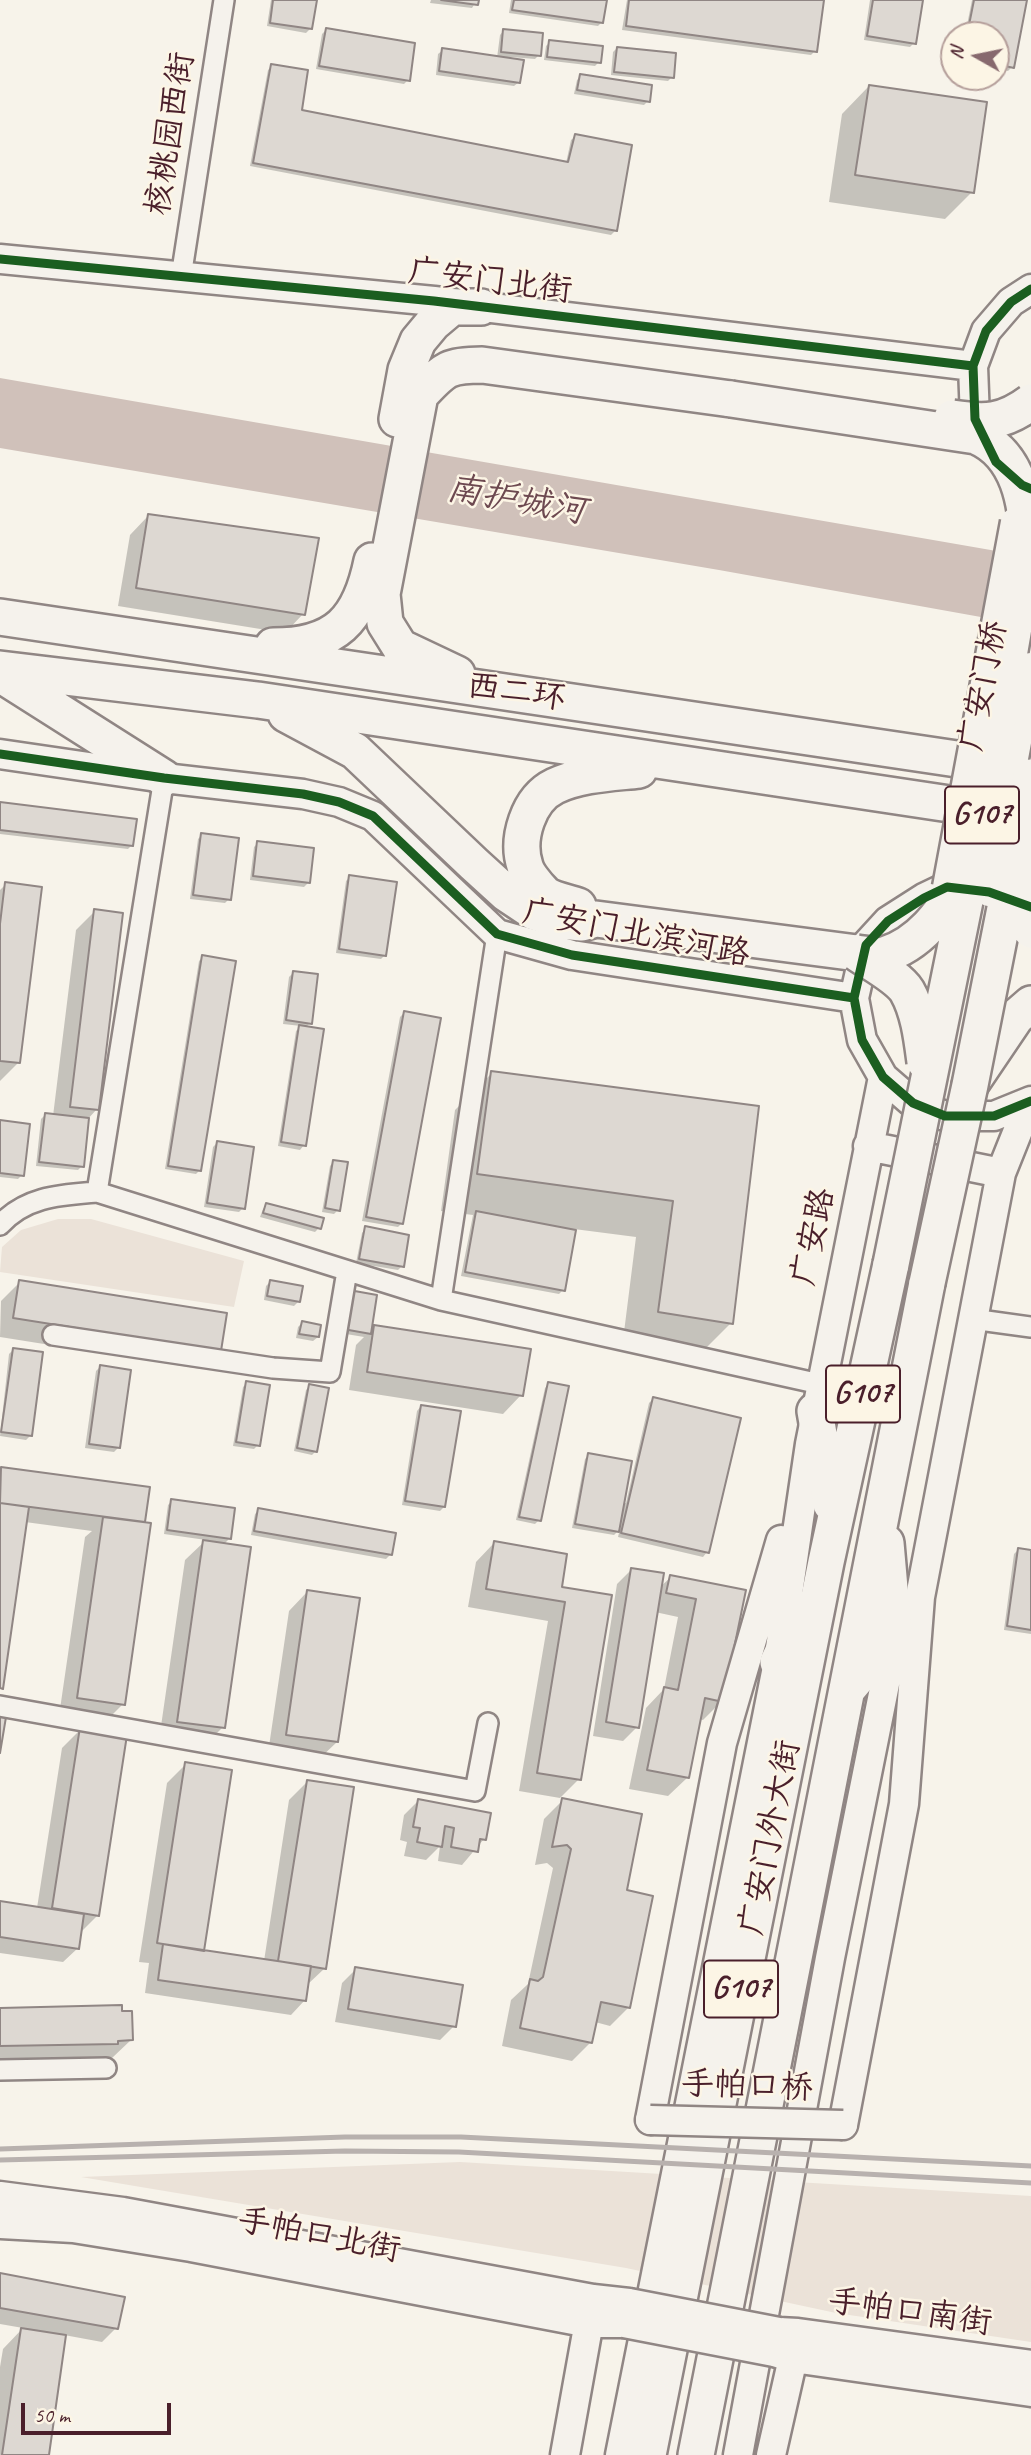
<!DOCTYPE html>
<html>
<head>
<meta charset="utf-8">
<style>
  body { margin:0 }
  #map { position:relative; width:1031px; height:2455px; overflow:hidden; background:#f7f3ea; font-family:Caveat,sans-serif }
  canvas { display:block }
  .north { position:absolute; left:940px; top:21px; width:70px; height:70px; box-sizing:border-box; background:#fcf5e5; border:2px solid #b59f9b; border-radius:50%; rotate:279deg; font-size:19px; font-weight:700; line-height:28px; text-align:center; color:#4a1f2b }
  .north::after { content:''; display:block; margin:auto; width:24px; height:32px; background:#87696e; clip-path:polygon(50% 0,100% 100%,50% 72%,0 100%) }
  .scale { position:absolute; left:21px; top:2403px; width:150px; height:32px; box-sizing:border-box; border:4px solid #4a1f2b; border-top:0; padding-left:9px; font-size:21px; line-height:24px; white-space:nowrap; color:#4a1f2b; -webkit-text-stroke:5px #fcf5e5; paint-order:stroke }
</style>
</head>
<body>
<div id="map">
<canvas width="1031" height="2455"></canvas>
<div class="north">N</div>
<div class="scale">50 m</div>
</div>
<script>
const context = document.querySelector('canvas').getContext('2d');
context.lineJoin = 'round';
function paint(path, color) { context.fillStyle = color; context.fill(path, 'evenodd'); }
function trace(path, color, width, dash) { context.strokeStyle = color; context.lineWidth = width; context.lineCap = dash ? 'butt' : 'round'; context.setLineDash(dash || []); context.stroke(path); }
function drawText(font, color, halo, rows, align = 'center') {
  context.font = font + ' Caveat,"LXGW WenKai TC",sans-serif'; context.lineWidth = 5; context.setLineDash([]); context.textBaseline = 'middle'; context.strokeStyle = halo; context.fillStyle = color; for (const [text, x, y, turn = 0] of rows) {
    context.save(); context.translate(x, y); context.rotate((+turn || 0) * Math.PI / 180); context.textAlign = isNaN(turn) ? turn : align; if (halo) context.strokeText(text, 0, 0); context.fillText(text, 0, 0); context.restore();
  }
}
const green = new Path2D(`
  M58 1219H91L244 1261 234 1307 0 1272 2 1247 21 1230Z
  M460 2162 1031 2196V2342L836 2313 626 2268 81 2177Z`);
const water = new Path2D(`
  M0 378 1031 557V626L719 570 0 448Z`);
const shadow = new Path2D(`
  M271 0H315L310 29 306 33 267 26Z
  M431 0H477L472 8 430 3Z
  M511 0H605L602 22 598 26 509 13Z
  M627 0H822L815 51 811 55 622 30Z
  M870 0H921L914 43 910 47 864 40Z
  M972 0H1025L1012 67 1008 71 996 68V35H965Z
  M326 30 408 80 404 84 316 69 322 34Z
  M504 30 539 55 535 59 511 57 519 82 514 86 436 75 438 54 443 50 497 58 500 35Z
  M550 42 599 62 595 66 544 60 546 46Z
  M617 48 672 77 668 81 611 75 613 52Z
  M272 66 300 111 566 163 571 140 576 136 615 231 611 235 250 166 268 70Z
  M581 76 648 101 644 105 574 94 577 80Z
  M869 86 972 192 945 219 829 202 842 114Z
  M148 516 303 614 285 633 118 606 130 535Z
  M0 804 132 845 128 849 0 834Z
  M202 835 229 899 225 903 190 899 198 839Z
  M258 843 308 883 304 887 250 880 254 847Z
  M350 877 385 955 381 959 336 953 346 881Z
  M6 884 19 1062 0 1081V890Z
  M95 911 97 1109 87 1120 82 1166 78 1170 36 1166 41 1119 45 1115 53 1116 76 930Z
  M203 957 200 1170 196 1174 165 1169 199 961Z
  M293 973 310 1023 305 1028 304 1145 300 1150 278 1146 296 1031 301 1026 283 1024 289 977Z
  M404 1013 402 1223 398 1227 362 1221 400 1017Z
  M492 1073 757 1108 731 1323 694 1360 622 1348 636 1237 574 1229 563 1290 559 1294 461 1276 473 1215 441 1211 455 1110Z
  M0 1122 22 1175 18 1179 0 1177Z
  M217 1143 243 1208 239 1212 204 1207 213 1147Z
  M334 1161 338 1210 334 1214 322 1212 330 1166Z
  M267 1205 319 1228 315 1232 260 1217 263 1209Z
  M366 1228 402 1266 398 1270 356 1263 362 1233Z
  M20 1282 219 1350 201 1369 0 1337 1 1301Z
  M270 1282 298 1302 294 1306 264 1300 266 1286Z
  M345 1296 369 1332 375 1326 521 1395 503 1414 349 1390 356 1345 364 1337 340 1333Z
  M302 1323 318 1337 313 1341 296 1338 298 1327Z
  M13 1350 31 1435 26 1440 0 1436 9 1354Z
  M100 1367 118 1448 114 1452 85 1448 96 1371Z
  M247 1383 258 1445 254 1449 233 1446 243 1387Z
  M549 1384 539 1520 535 1524 516 1520 545 1388Z
  M310 1386 316 1451 312 1455 294 1451 306 1390Z
  M653 1399 707 1552 703 1557 618 1537 620 1529 614 1535 572 1528 585 1459 589 1455 623 1502 626 1503 649 1403Z
  M421 1406 444 1507 440 1511 402 1505 417 1411Z
  M2 1469 143 1522 141 1524 123 1704 104 1723 59 1716 85 1537 92 1531 25 1522 0 1689Z
  M172 1501 230 1538 223 1545V1727L204 1746 159 1740 185 1560 206 1540 164 1534 168 1505Z
  M259 1510 390 1555 386 1559 251 1535 255 1514Z
  M494 1543 560 1589 610 1597 579 1779 560 1798 519 1791 548 1621 468 1607 476 1562Z
  M1018 1550 1031 1552V1634L1004 1630 1014 1554Z
  M632 1569 659 1588 671 1577 744 1592 722 1701 703 1720 699 1719 687 1778 668 1796 629 1789 646 1708 664 1689 678 1617 655 1612 637 1727 623 1741 593 1736 617 1584Z
  M307 1592 337 1742 318 1760 268 1753 289 1611Z
  M81 1729 98 1915 80 1933 78 1948 63 1962 0 1953V1903L37 1908 62 1748Z
  M186 1764 203 1952 264 1961 289 1800 307 1782 325 1968 307 1985 305 2000 291 2015 145 1993 149 1963 139 1962 167 1783Z
  M563 1800 629 2007 610 2026 595 2022 591 2042 572 2061 502 2046 511 2000 528 1984 553 1868 547 1863 535 1865 544 1819Z
  M418 1801 484 1839 462 1865 438 1861 440 1846 426 1860 404 1856 407 1842 400 1840 404 1815Z
  M356 1969 454 2026 440 2040 335 2022 342 1983Z
  M0 2009 131 2040 112 2058 0 2064Z
  M0 2274 116 2328 102 2342 64 2335 47 2455H0V2367L3 2349 23 2328 0 2324Z`);
const building = new Path2D(`
  M273 0H317L312 29 270 23Z
  M441 0H479L478 5Z
  M514 0H607L603 23 512 10Z
  M629 0H824L817 52 626 26Z
  M873 0H923L916 44 867 36Z
  M974 0H1027L1014 68 996 64V35H967Z
  M326 28 415 43 410 81 319 66Z
  M503 29 543 33 541 56 501 52Z
  M549 40 603 46 601 63 547 57Z
  M617 47 676 53 674 78 614 72Z
  M442 48 524 60 520 83 439 71Z
  M271 64 308 70 302 110 568 162 575 134 632 145 617 231 253 163Z
  M580 74 652 85 650 102 577 90Z
  M869 85 987 102 974 193 855 175Z
  M148 514 319 538 305 615 136 588Z
  M0 802 137 819 133 846 0 830Z
  M201 833 239 838 231 900 193 895Z
  M257 841 314 848 310 883 253 876Z
  M349 875 397 882 386 956 339 949Z
  M5 882 42 887 20 1063 0 1061V924Z
  M94 909 123 913 99 1110 70 1107Z
  M202 955 236 961 201 1171 168 1166Z
  M293 971 318 974 312 1024 286 1020Z
  M404 1011 441 1018 403 1224 366 1217Z
  M299 1025 324 1029 306 1146 281 1142Z
  M491 1071 759 1106 733 1324 658 1312 673 1201 477 1174Z
  M45 1113 89 1118 84 1167 39 1162Z
  M0 1120 30 1124 24 1176 0 1173Z
  M217 1141 254 1147 245 1209 207 1203Z
  M333 1160 348 1162 340 1211 325 1208Z
  M266 1203 324 1218 321 1229 263 1213Z
  M476 1211 576 1230 565 1291 465 1272Z
  M365 1226 409 1235 404 1267 359 1259Z
  M19 1280 227 1313 221 1351 13 1318Z
  M270 1280 303 1286 300 1302 267 1296Z
  M349 1290 377 1295 371 1334 343 1329Z
  M302 1321 321 1325 319 1337 299 1334Z
  M374 1325 531 1349 523 1396 367 1372Z
  M13 1348 43 1352 32 1436 1 1432Z
  M100 1365 131 1370 120 1448 89 1444Z
  M246 1381 270 1385 260 1446 236 1442Z
  M548 1382 569 1386 541 1521 519 1517Z
  M309 1384 329 1388 317 1452 297 1448Z
  M653 1397 741 1418 709 1553 621 1533Z
  M421 1405 461 1411 445 1507 405 1501Z
  M588 1453 632 1461 619 1532 575 1524Z
  M1 1467 150 1487 145 1522 0 1503Z
  M171 1499 235 1508 231 1539 167 1530Z
  M0 1503 29 1507 3 1689 0 1688Z
  M258 1508 396 1533 392 1555 254 1531Z
  M103 1517 151 1523 125 1705 77 1698Z
  M203 1540 251 1547 225 1728 177 1722Z
  M494 1541 567 1554 562 1587 612 1595 581 1780 537 1773 565 1602 486 1589Z
  M1018 1548 1031 1550V1630L1007 1626Z
  M631 1568 664 1573 639 1728 606 1722Z
  M670 1575 746 1590 723 1702 705 1698 689 1778 647 1770 664 1687 678 1690 696 1599 666 1593Z
  M307 1590 360 1598 338 1742 286 1735Z
  M0 1716 6 1717 0 1753Z
  M80 1727 127 1735 99 1916 52 1908Z
  M185 1762 232 1770 204 1951 157 1943Z
  M307 1780 354 1787 326 1969 278 1961Z
  M562 1798 642 1814 627 1890 653 1896 630 2008 601 2002 592 2043 520 2028 530 1979 538 1981 543 1977 571 1849 567 1845 552 1847Z
  M418 1799 491 1813 486 1840 480 1839 478 1852 451 1847 454 1828 445 1826 442 1847 417 1842 420 1828 413 1827Z
  M0 1901 84 1914 79 1949 0 1937Z
  M163 1944 311 1966 306 2001 158 1980Z
  M355 1967 463 1985 456 2027 348 2009Z
  M122 2005V2011H132L133 2040 118 2041V2044L0 2046V2008Z
  M0 2273 125 2297 118 2329 0 2308Z
  M21 2328 66 2335 49 2455H2Z`);
const street = new Path2D(`
  M181 277 224 0
  M97 1192 441 1300 820 1384
  M0 1225C26 1196 61 1195 97 1192L164 778
  M441 1300 497 934
  M972 1319 1031 1327
  M53 1335 273 1368 330 1372 347 1271
  M0 1706 475 1791 488 1723
  M0 2070 106 2068`);
const secondary = new Path2D(`
  M0 259 434 301 973 366
  M983 437 975 419 973 366 986 331 1011 302 1031 289
  M0 754 164 778 303 794 339 802 373 816 497 934 572 955 854 998
  M967 889 947 887 924 898 888 921 866 945 854 998 862 1040 883 1077 913 1103 945 1116H994L1031 1101
  M868 1146 1001 1173
  M650 2120 722 1743 781 1540
  M843 2125 904 1804 920 1597 1001 1173 1029 1103
  M0 2196 123 2212 593 2299 629 2303
  M0 2224 73 2228 191 2247 589 2323H624
  M779 2332 798 2333 1031 2365
  M774 2352 793 2358 1031 2392
  M565 2455 592 2305
  M620 2455 778 1662 810 1444 883 1077
  M738 2455 830 1958 895 1634
  M771 2455 793 2358`);
const highway = new Path2D(`
  M397 419 406 370 418 341 433 323 452 307H481
  M0 617 1004 766
  M273 646C336 646 360 620 372 561
  M0 669 258 700 996 811
  M0 674 164 778
  M457 674 400 647 385 623 382 594 420 395C444 370 446 365 482 365L731 399
  M286 714 355 751 474 864 507 894 534 912 561 921 582 923 596 919 857 953
  M578 906C568 902 550 900 543 892 537 886 527 874 525 866 516 839 528 799 555 786 580 774 612 773 639 770
  M970 1085 1016 1017 1031 1004
  M815 1411 831 1504
  M778 1662 803 1609
  M847 1690 894 1634 886 1543
  M648 2455 826 1562 891 1264
  M696 2455 927 1283`);
const rail = new Path2D(`
  M0 2149 345 2137H461L1031 2166
  M0 2160 345 2151 459 2152 1031 2183`);
const secondaryBridge = new Path2D(`
  M947 887 1015 522
  M989 892 1031 667
  M650 2120 843 2125
  M629 2303 779 2332
  M624 2323 774 2352`);
const highwayBridge = new Path2D(`
  M731 399 976 436C1019 454 1027 504 1028 546L976 847 891 1264
  M952 418C985 423 1003 423 1031 402
  M1015 873 1031 930
  M857 953C871 963 898 977 907 991 919 1012 922 1039 925 1062
  M857 953C865 954 876 957 884 955 921 944 942 912 962 882
  M927 1283 970 1085 1031 777`);
const cycleway = new Path2D(`
  M0 259 434 301 973 366
  M1031 289 1011 302 986 331 973 366 975 419 996 462 1022 485 1031 489
  M0 754 164 778 303 794 339 802 373 816 497 934 572 955 854 998
  M1031 907 989 892 947 887 924 898 888 921 866 945 854 998 862 1040 883 1077 913 1103 945 1116H994L1031 1101`);
const shields = [
  [982,815,74],
  [863,1394,74],
  [741,1989,74]
];
const shieldNames = [
  ["G107",982,815],
  ["G107",863,1394],
  ["G107",741,1989]
];
const streetNames = [
  ["核桃园西街",171,134,-81],
  ["广安门北街",490,282,7],
  ["广安门桥",984,686,-79],
  ["西二环",516,693,8],
  ["广安门北滨河路",636,934,11],
  ["广安路",814,1237,-78],
  ["广安门外大街",771,1838,-79],
  ["手帕口桥",747,2087,2],
  ["手帕口北街",319,2236,11],
  ["手帕口南街",910,2313,8]
];
const waterNames = [
  ["南护城河",516,501,10]
];
paint(green, '#ebe2d8');
paint(water, '#d0c1ba');
paint(shadow, '#0003');
paint(building, '#ddd8d2');
trace(building, '#908684', 2);
trace(street, '#908684', 24);
trace(secondary, '#908684', 33);
trace(highway, '#908684', 40);
trace(street, '#f5f2ec', 19);
trace(secondary, '#f5f2ec', 28);
trace(highway, '#f5f2ec', 35);
trace(rail, '#b8b1ae', 5);
trace(secondaryBridge, '#908684', 33, []);
trace(highwayBridge, '#908684', 40, []);
trace(secondaryBridge, '#f5f2ec', 28);
trace(highwayBridge, '#f5f2ec', 35);
trace(cycleway, '#1b5e20', 9);
for (const [x, y, w] of shields) { const box = new Path2D(); box.roundRect(x - w / 2, y - 28.5, w, 57, 5); context.fillStyle = '#fcf5e5'; context.fill(box); trace(box, '#4a1f2b', 2); }
drawText('bold 32px', '#4a1f2b', null, shieldNames);
drawText('33px', '#4a1f2b', '#fcf5e5', streetNames);
drawText('italic 35px', '#6d4950', '#fcf5e5', waterNames);
</script>
</body>
</html>
